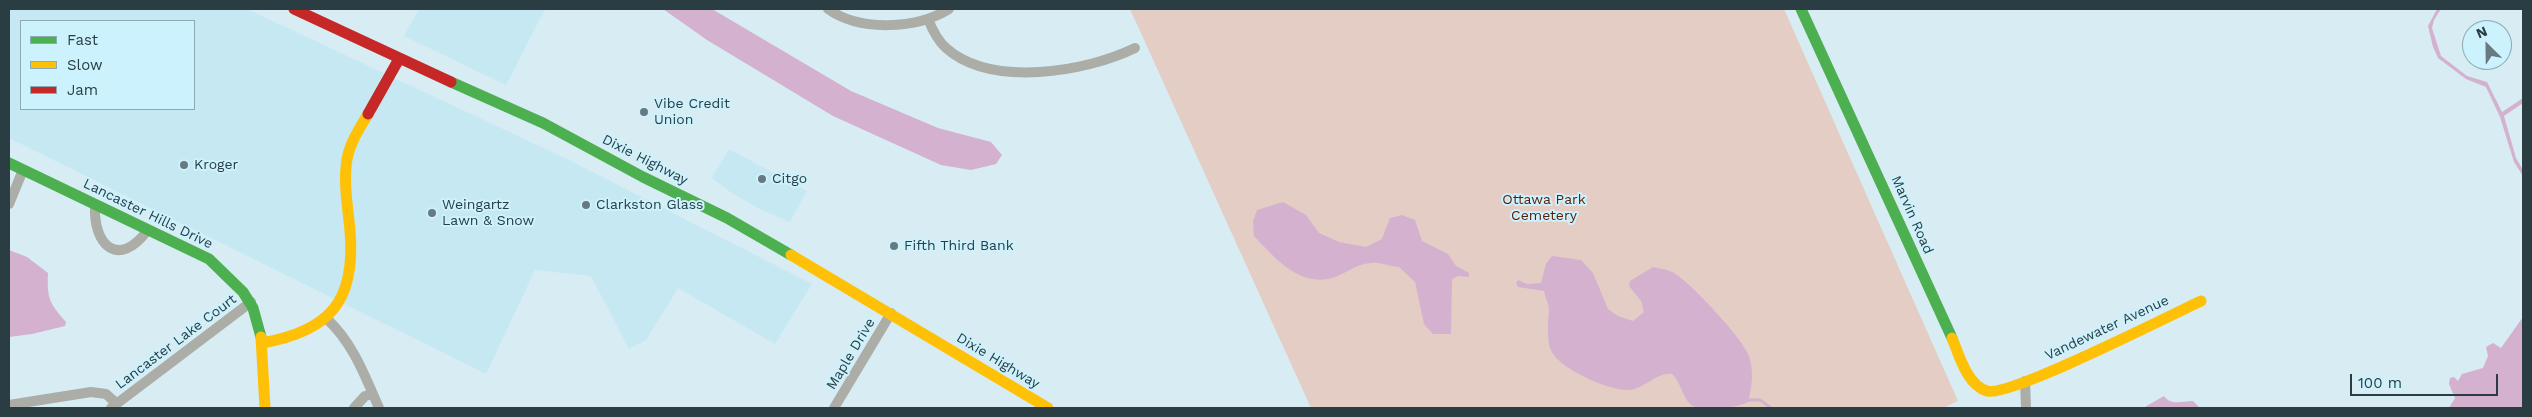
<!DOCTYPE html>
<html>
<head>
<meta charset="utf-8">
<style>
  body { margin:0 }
  #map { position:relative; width:2532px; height:417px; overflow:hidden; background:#d7ecf3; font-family:"Work Sans",sans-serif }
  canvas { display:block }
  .frame { position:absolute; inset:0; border:10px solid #2a3d43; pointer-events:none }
  .legend { position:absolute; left:20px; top:20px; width:175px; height:90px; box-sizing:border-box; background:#ccf2fe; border:1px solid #8baab3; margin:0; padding:6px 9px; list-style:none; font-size:15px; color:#2a3d43 }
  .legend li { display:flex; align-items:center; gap:10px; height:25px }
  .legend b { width:25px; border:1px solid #8baab3 }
  .north { position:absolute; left:2462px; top:20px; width:50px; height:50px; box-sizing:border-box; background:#ccf2fe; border:1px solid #8baab3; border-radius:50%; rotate:337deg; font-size:14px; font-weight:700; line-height:20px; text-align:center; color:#2a3d43 }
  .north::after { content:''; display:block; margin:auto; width:18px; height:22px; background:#677a81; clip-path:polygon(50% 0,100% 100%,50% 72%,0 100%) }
  .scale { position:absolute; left:2350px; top:374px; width:148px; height:22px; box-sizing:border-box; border:2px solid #2a3d43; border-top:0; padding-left:6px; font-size:15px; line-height:18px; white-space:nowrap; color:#2a3d43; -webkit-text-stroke:4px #ccf2fe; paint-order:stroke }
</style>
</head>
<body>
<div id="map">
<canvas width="2532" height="417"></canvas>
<div class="frame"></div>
<ul class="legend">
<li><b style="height:6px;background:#4caf50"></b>Fast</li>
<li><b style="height:6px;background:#ffc107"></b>Slow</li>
<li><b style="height:6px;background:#c62828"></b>Jam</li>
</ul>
<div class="north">N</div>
<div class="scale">100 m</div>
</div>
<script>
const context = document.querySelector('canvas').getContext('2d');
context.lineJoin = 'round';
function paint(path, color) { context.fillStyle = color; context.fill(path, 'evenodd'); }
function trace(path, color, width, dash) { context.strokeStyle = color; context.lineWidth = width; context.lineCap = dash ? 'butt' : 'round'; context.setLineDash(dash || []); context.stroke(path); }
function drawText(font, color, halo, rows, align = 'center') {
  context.font = font + ' "Work Sans",sans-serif'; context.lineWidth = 4; context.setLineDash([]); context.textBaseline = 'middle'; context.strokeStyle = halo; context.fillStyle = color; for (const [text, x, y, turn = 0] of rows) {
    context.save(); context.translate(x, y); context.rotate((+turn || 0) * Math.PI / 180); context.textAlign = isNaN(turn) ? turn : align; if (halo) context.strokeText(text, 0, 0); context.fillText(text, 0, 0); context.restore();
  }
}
const built = new Path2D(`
  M9 9H247L569 160 812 284 775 344 678 288 646 340 629 349 591 276 535 270 486 374 9 138ZM21 21H194V109H21Z
  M419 9H545L506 85 404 36Z
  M729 149 807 191 790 222 764 211 733 194 712 178Z`);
const green = new Path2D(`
  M1130 9H1784L1958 401 1943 408H1311Z`);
const water = new Path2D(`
  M663 9H712L851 91 938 128 991 142 1002 155 996 164 971 170 941 165 833 116 707 40Z
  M2437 9H2441L2434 20 2432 28 2441 56 2467 76 2487 82 2502 112 2523 98V103L2504 116 2516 158 2523 170V176L2514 162 2500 117 2486 87 2466 79 2438 58 2433 47 2428 26Z
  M1283 202 1306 215 1319 233 1339 242 1366 247 1382 239 1390 218 1402 215 1415 220 1422 241 1448 254 1456 266 1469 273V277L1458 276 1452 279 1451 334H1433L1424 324 1415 282 1399 267C1390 267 1381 262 1372 263 1357 263 1346 274 1332 278 1299 287 1274 257 1254 236L1253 221 1257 210Z
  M9 250 27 257 48 273C47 298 49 303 66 322L65 326 32 334 9 337Z
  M1552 256 1581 260 1593 273 1608 309 1618 316 1633 321 1644 312 1641 301 1629 286 1630 281 1653 267C1660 269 1667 269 1674 273 1690 282 1744 340 1749 356 1754 372 1752 387 1748 402 1738 408 1699 413 1690 404 1682 396 1681 382 1672 374 1656 372 1645 389 1629 390 1609 391 1556 368 1550 348 1547 337 1548 322 1549 310 1549 304 1545 297 1544 291L1518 287 1516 283 1518 280 1527 284 1541 283 1546 264Z
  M2523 317V408H2449L2455 398 2449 384 2450 378 2454 377 2458 381 2462 374 2483 368 2488 356 2486 347 2493 343 2501 348Z
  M2164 396C2171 406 2182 401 2193 401L2200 408H2143Z`);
const stream = new Path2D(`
  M1749 400H1760L1771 408`);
const street = new Path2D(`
  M828 9C860 32 917 29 949 9
  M928 19C932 29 937 40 946 48 991 88 1086 72 1135 48
  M9 204 23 170
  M95 205C93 245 118 269 147 231
  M327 319C353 343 365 376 379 408
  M2025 381 2026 408
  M9 405 91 392 106 394 117 404
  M111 408 251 302
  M354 408 365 396 373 394
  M834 408 891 313`);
const fast = new Path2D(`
  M1801 9 1952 338
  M451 82 543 123 643 177 727 218 791 255
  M9 163 209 259 243 292 253 308 261 337`);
const slow = new Path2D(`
  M791 255 1048 408
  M261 337 265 408
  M1952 338C1959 355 1967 385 1987 391 2008 398 2171 315 2201 301
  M262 343C330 331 356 301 350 231 348 207 343 183 347 159 350 142 360 128 368 114`);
const jam = new Path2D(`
  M294 9 451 82
  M368 114 399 59`);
const markers = [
  [644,112,5,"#677a81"],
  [184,165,5,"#677a81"],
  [762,179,5,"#677a81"],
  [586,205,5,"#677a81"],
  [432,213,5,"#677a81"],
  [894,246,5,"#677a81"]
];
const poiNames = [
  ["Vibe Credit",654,104],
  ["Union",654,120],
  ["Kroger",194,165],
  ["Citgo",772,179],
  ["Weingartz",442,205],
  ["Lawn & Snow",442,221],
  ["Clarkston Glass",596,205],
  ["Fifth Third Bank",904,246]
];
const streetNames = [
  ["Dixie Highway",645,160,27],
  ["Lancaster Hills Drive",148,214,26],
  ["Marvin Road",1912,215,66],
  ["Vandewater Avenue",2107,328,-25],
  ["Lancaster Lake Court",176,342,-37],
  ["Maple Drive",851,354,-59],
  ["Dixie Highway",998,361,31]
];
const parkNames = [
  ["Ottawa Park",1544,200],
  ["Cemetery",1544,216]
];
paint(built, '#c6e8f3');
paint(green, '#e4cdc5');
paint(water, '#d4b1cf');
trace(stream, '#d4b1cf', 3);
trace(street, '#abada6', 10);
trace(fast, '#4caf50', 11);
trace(slow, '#ffc107', 11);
trace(jam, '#c62828', 11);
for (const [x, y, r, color] of markers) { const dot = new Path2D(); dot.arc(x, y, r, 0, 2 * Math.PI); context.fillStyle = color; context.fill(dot); trace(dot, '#ccf2fe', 2); }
drawText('14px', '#2a3d43', '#ccf2fe', poiNames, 'left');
drawText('14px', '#2a3d43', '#ccf2fe', streetNames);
drawText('14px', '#591d07', '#ccf2fe', parkNames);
</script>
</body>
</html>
